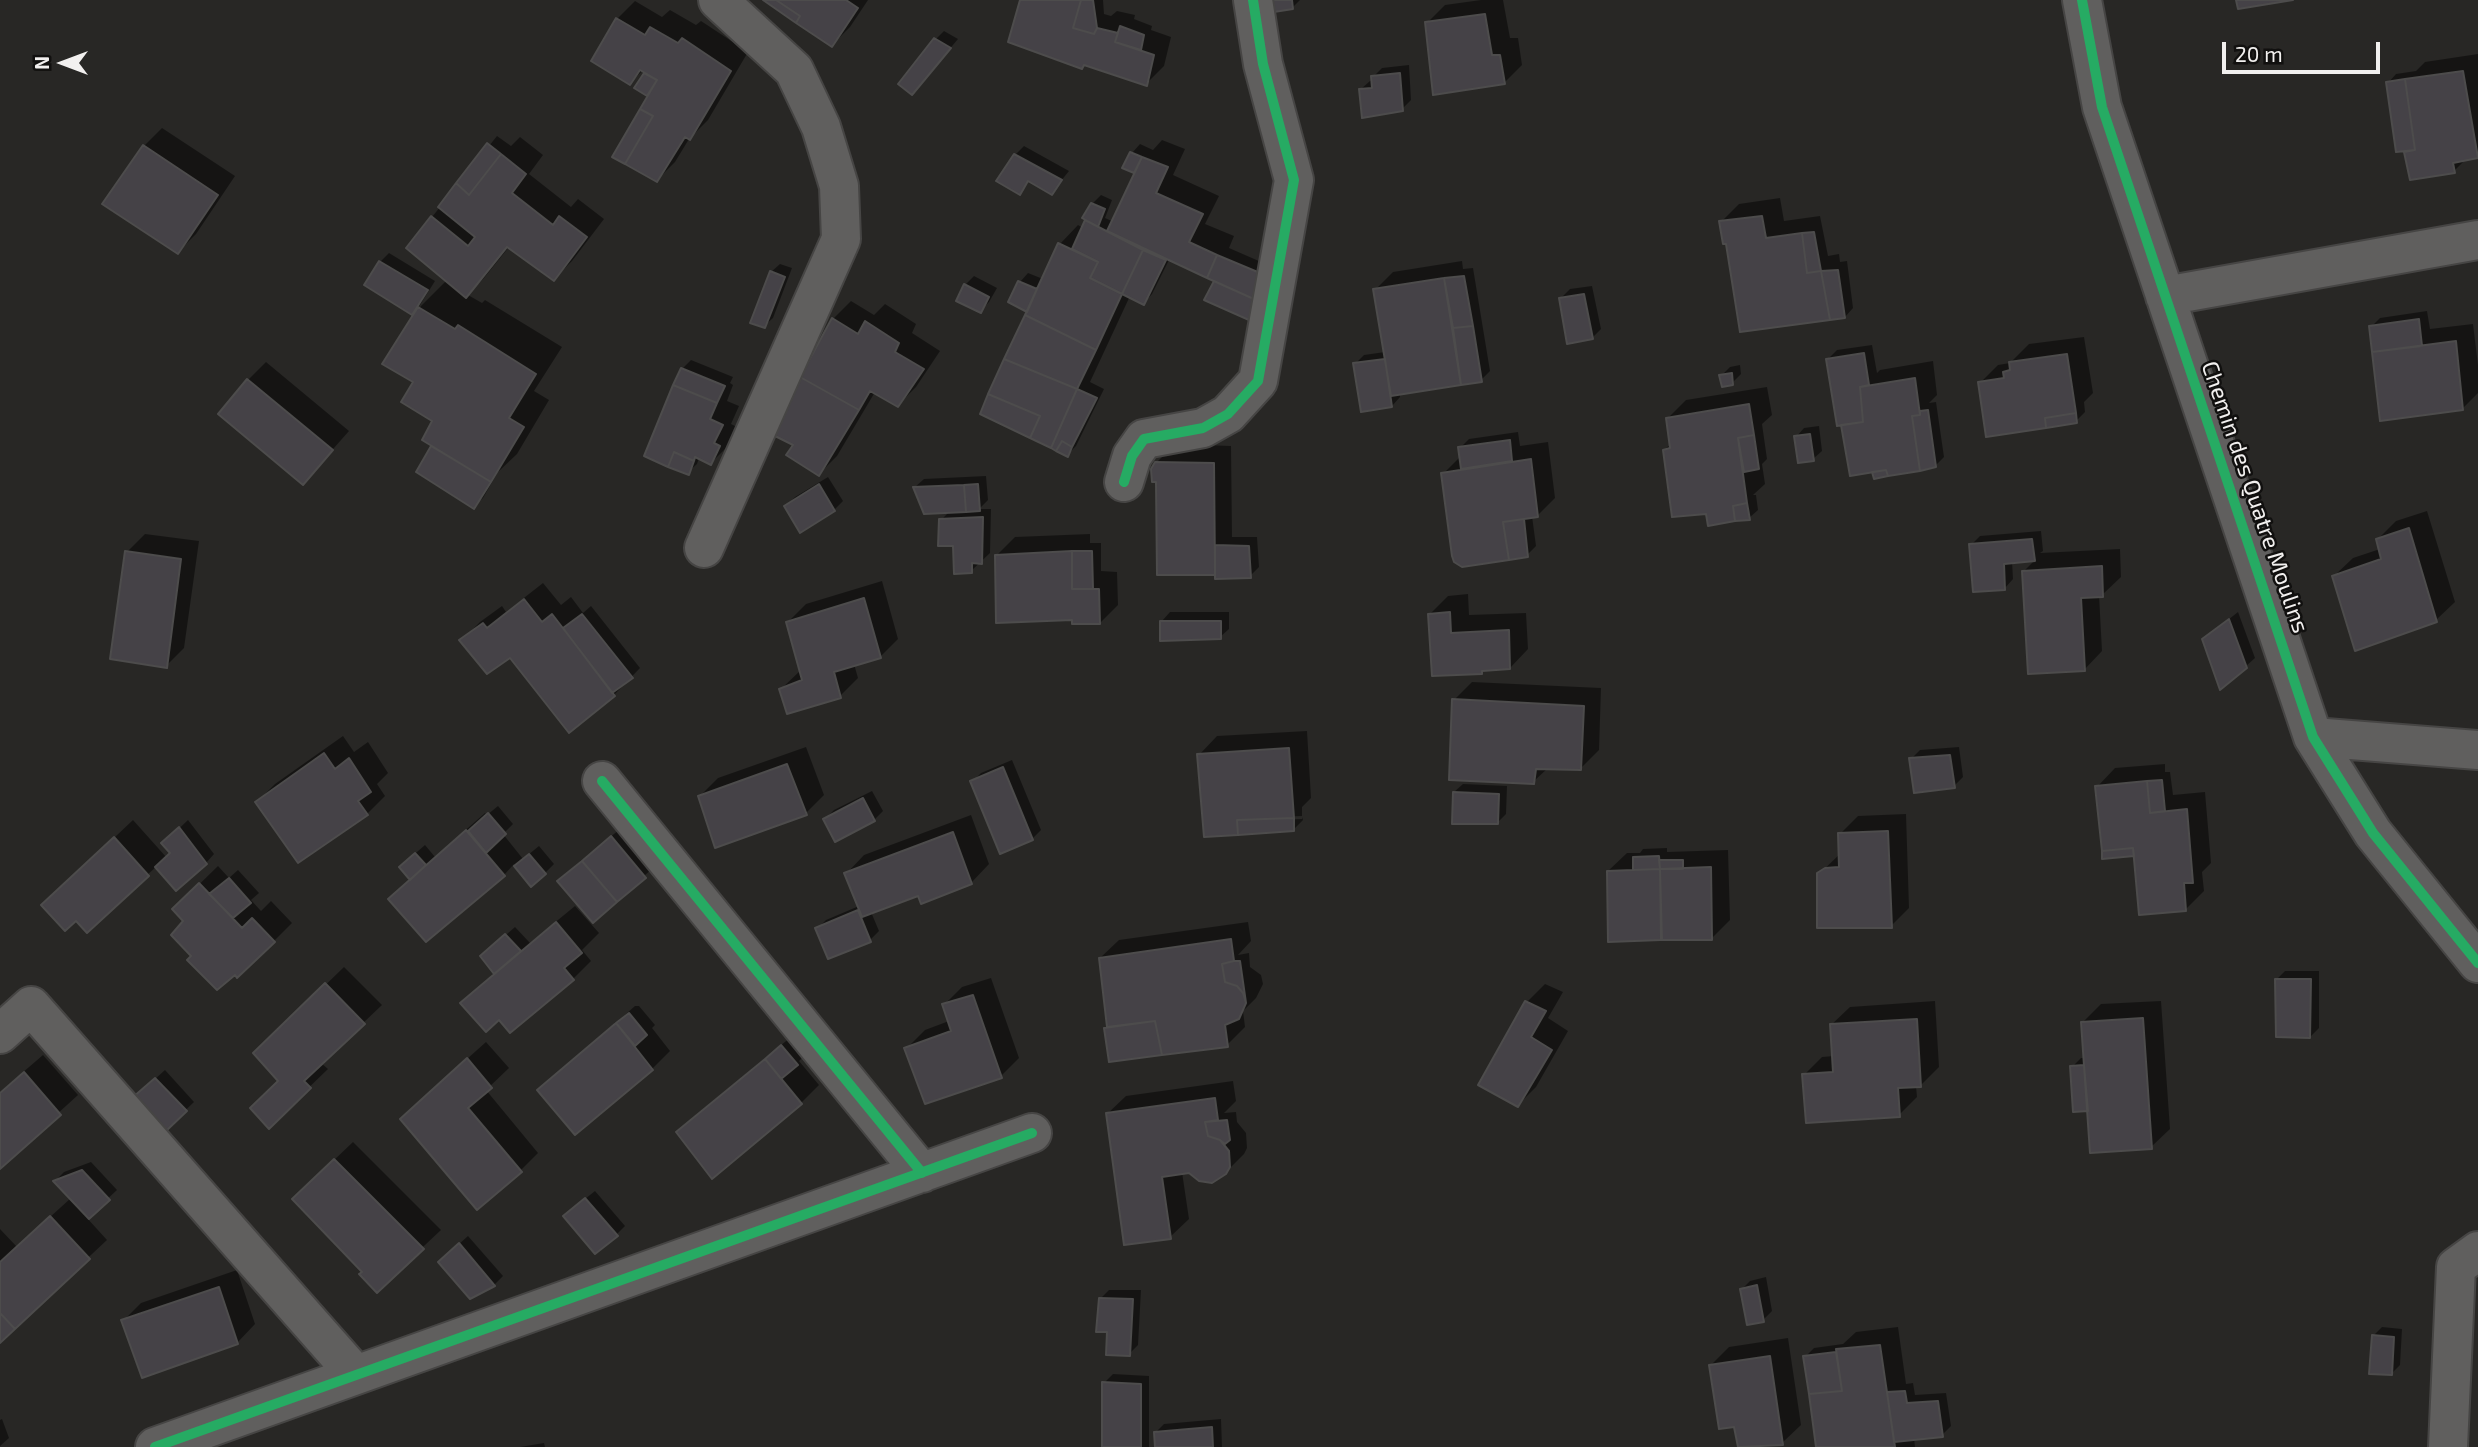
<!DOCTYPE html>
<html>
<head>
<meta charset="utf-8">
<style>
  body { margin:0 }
  #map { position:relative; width:2478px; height:1447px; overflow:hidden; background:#282725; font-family:"Exo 2",sans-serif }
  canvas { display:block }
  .north { position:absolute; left:28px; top:28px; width:70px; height:70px; -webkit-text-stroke:5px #11100f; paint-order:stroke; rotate:270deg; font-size:19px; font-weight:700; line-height:28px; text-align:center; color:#f2f0ef }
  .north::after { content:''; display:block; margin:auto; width:24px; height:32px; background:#f2f0ef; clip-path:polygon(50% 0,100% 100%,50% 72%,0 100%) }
  .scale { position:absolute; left:2222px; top:42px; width:158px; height:32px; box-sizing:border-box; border:4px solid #f2f0ef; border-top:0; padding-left:9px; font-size:21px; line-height:24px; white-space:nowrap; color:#f2f0ef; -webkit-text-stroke:5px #11100f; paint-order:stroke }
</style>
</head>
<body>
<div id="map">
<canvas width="2478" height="1447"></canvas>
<div class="north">N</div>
<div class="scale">20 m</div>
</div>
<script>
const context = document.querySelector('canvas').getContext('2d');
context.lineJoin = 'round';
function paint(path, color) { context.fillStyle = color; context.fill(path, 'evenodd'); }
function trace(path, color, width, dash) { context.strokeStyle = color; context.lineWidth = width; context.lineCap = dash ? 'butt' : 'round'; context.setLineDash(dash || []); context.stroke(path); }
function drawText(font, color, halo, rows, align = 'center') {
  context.font = font + ' "Exo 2",sans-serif'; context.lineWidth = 5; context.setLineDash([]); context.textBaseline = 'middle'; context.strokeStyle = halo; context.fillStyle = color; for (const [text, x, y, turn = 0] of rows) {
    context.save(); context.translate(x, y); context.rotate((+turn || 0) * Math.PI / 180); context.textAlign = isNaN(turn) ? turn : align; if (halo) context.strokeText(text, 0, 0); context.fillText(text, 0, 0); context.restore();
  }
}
const shadow = new Path2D(`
  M766 0H868L850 27 832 45Z
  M1021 0H1103L1104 14 1111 16 1117 11 1135 15 1134 19 1152 26 1151 30 1171 37 1164 66 1146 84Z
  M1262 0H1300L1292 8Z
  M1481 0H1503L1510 38H1518L1522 65 1504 83 1427 23 1445 5Z
  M635 1 662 17 670 10 696 25 701 21 748 52 708 120 689 139 675 162 657 180 652 89 647 94V72L643 70 630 83 593 60 617 19Z
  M944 31 958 39 921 83 936 39Z
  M2478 54V156L2466 159 2454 171 2406 152 2409 149 2388 83 2396 74 2416 71 2425 62Z
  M1409 65 1411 100 1402 109 1361 89 1370 81 1373 80V77L1382 68Z
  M162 128 235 176 196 234 178 252 104 203 144 146Z
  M497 136 511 146 520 137 543 155 529 174 571 207 578 199 604 219 572 261 554 279 509 247 484 278 468 295 482 303 485 300 562 347 534 391 549 400 517 454 498 472 483 498 474 506 418 471 434 445 435 421 416 382 385 364 421 306 447 280 432 217Z
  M1162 140 1185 149 1173 175 1219 196 1205 224 1234 236 1229 248 1268 265 1264 290 1216 280 1170 258 1152 294 1144 303 1130 296 1090 382 1104 389 1076 446 1068 454 1020 282 1028 273 1043 279 1060 244 1078 225 1083 228 1092 204 1101 195 1112 200 1105 218 1114 222 1140 166 1134 171 1125 167 1132 153 1140 144 1153 150Z
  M1024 146 1069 171 1052 192 1030 180 1020 192 1015 155Z
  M1780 198 1784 221 1820 216 1828 256 1839 254 1840 262 1847 261 1853 308 1845 317 1728 242 1721 222 1739 204Z
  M389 253 435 281 420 305 412 313 367 284 380 262Z
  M1462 261 1463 269 1473 268 1490 371 1481 380 1400 393V397L1392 406 1355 364 1364 355 1385 352 1375 290 1393 272Z
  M780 264 792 268 773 318 764 326 771 272Z
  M974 276 997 288 989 302 980 311 965 285Z
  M1592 286 1601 329 1592 338 1561 298 1570 289Z
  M851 301 874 315 885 304 916 324 912 333 940 351 916 387 898 405 875 392 837 456 819 474 795 444 833 319Z
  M2427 311 2430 329 2473 324 2478 365V393L2463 408 2371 327 2380 318Z
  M2084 337 2093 393 2084 402 2085 412 2076 421 1980 383 1998 365 2010 363 2029 344Z
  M1872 345 1877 373 1880 370 1933 361 1937 395 1929 403 1936 402 1944 457 1935 466 1828 359 1837 350Z
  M691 360 733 377 730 383 733 385 727 401 739 406 731 424 737 427 729 445 711 463 699 458 697 464 688 472 682 369Z
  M266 362 349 431 303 483 248 380Z
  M1740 365 1741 374 1732 383 1721 376 1730 367Z
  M1767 387 1772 415 1762 424 1767 459 1762 464 1765 484 1753 495H1756L1758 510 1749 518 1708 512 1664 450 1672 443 1668 418 1686 400Z
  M1819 426 1822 451 1813 459 1796 437 1804 428Z
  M1518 432 1520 446 1548 442 1555 498 1537 516H1532L1536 546 1527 555 1443 474 1461 456 1460 448 1469 439Z
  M1175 444 1231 446 1232 537H1257L1259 567 1250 576 1159 573 1156 463Z
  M986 476 988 500 979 509H991L990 553 971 571 941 520 950 511 915 487 924 479Z
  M828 477 843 501 834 510 801 530 786 506 795 497Z
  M2427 511 2455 602 2436 620 2334 576 2353 558 2380 549 2378 539 2396 521Z
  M2041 531 2043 551 2040 553 2120 549 2121 577 2102 595H2099L2102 651 2084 670 2024 571 2036 559 2012 561 2013 579 2005 588 1971 545 1980 536Z
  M145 534 199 541 184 648 166 666 127 552Z
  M1090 534V543H1101V571L1117 572 1118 605 1100 623 1074 618 997 555 1015 537Z
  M882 581 898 639 880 657 854 664 858 678 840 696 781 689 801 670 788 622 806 604Z
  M543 583 561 605 571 597 583 613 591 606 640 668 614 695 462 640 480 622 502 606 506 612Z
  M1468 594 1469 615 1526 613 1528 649 1510 668 1485 669 1481 673 1430 614 1448 596Z
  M1170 612H1229V629L1220 637 1162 621Z
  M2238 612 2255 658 2245 667 2204 639Z
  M1472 682 1601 688 1599 750 1581 768H1548L1533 782 1454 700Z
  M1307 731 1311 798 1302 807V816L1252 818 1249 821 1302 819V817L1303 820 1294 829 1205 835 1199 755 1217 736Z
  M343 736 354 752 368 742 388 773 377 784 385 796 367 814 257 802 275 784Z
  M806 747 824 795 806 813 700 796 718 778Z
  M1959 747 1963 777 1954 786 1911 759 1920 750Z
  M1012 760 1041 830 1032 839 972 782 981 773Z
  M2165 764V772H2170L2173 795 2205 792 2211 863 2202 872 2204 891 2186 909 2135 854 2097 787 2115 768Z
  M1463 784 1507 786 1506 814 1497 823 1454 792Z
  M872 791 883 811 874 820 825 819 834 810Z
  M498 806 513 824 503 834 523 859 539 846 554 864 545 873 531 884 514 864 504 875 390 899 411 878 410 858 425 845 435 857 485 813 487 815Z
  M1906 814 1909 908 1891 926 1819 874 1841 853 1840 834 1858 816Z
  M971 815 989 864 971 883 919 894 871 912 879 931 870 940 829 957 817 929 826 920 859 906 846 874 864 855Z
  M133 820 167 858 172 853 164 843 188 820 214 854 206 863 157 866 87 930 62 887Z
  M620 829 653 868 644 876 568 872Z
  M1667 848V852L1728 850 1730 920 1712 938 1610 940 1608 871 1627 853H1640L1643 849Z
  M218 866 229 878 238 870 259 893 251 900 261 911 271 901 292 923 274 941 193 956 186 921 174 909Z
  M575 906 599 933 582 950 591 961 573 979 499 1018 463 1003 495 972 491 948 515 927 530 943Z
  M1248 922 1251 941 1238 955 1249 953 1250 967 1261 975 1263 984 1256 998 1243 1011 1245 1027 1227 1045 1106 1029 1109 1026 1100 958 1119 940Z
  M344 967 382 1005 321 1063 328 1069 269 1126 280 1080 274 1035Z
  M2285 971H2319V1028L2310 1037 2276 980Z
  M991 978 1019 1058 1001 1076 907 1048 925 1030 949 1021 944 1005 962 987Z
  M1545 984 1563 992 1548 1018 1568 1031 1536 1087 1518 1105 1480 1084 1527 1002Z
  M1935 1001 1939 1067 1921 1085 1916 1086 1917 1097 1899 1115 1804 1075 1822 1057 1834 1056 1831 1025 1850 1007Z
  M2161 1001 2170 1129 2151 1147 2089 1110 2072 1067 2081 1058H2086L2083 1022 2101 1004Z
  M635 1006H639L655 1025 652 1028 670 1051 652 1069 540 1090Z
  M791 1037 805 1055 799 1061 819 1085 801 1103 679 1132 697 1114Z
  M486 1042 509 1068 486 1090 538 1153 520 1171 420 1101Z
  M43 1055 78 1095 0 1166V1092Z
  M165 1070 194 1102 165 1130 144 1089Z
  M1233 1081 1236 1101 1224 1113 1236 1112 1237 1122 1246 1133 1247 1148 1244 1154 1225 1173 1182 1172 1189 1219 1170 1237 1107 1114 1126 1096Z
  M353 1142 441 1230 377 1290 364 1272 312 1181Z
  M91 1162 117 1190 87 1218 107 1240 0 1340V1229L17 1247 71 1198 55 1181 64 1172Z
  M595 1191 625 1226 617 1234 575 1207Z
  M468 1236 503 1276 494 1285 470 1296 449 1253Z
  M237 1270 255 1324 237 1343 123 1321 141 1303Z
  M1766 1277 1772 1311 1763 1320 1741 1290 1750 1281Z
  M1109 1290H1141L1138 1345 1129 1354 1109 1330 1100 1299Z
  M1898 1327 1906 1384 1913 1383 1915 1395 1946 1393 1951 1426 1942 1435 1914 1438 1915 1447H1817L1805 1357 1814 1348 1843 1344 1856 1332Z
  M2382 1327 2402 1329 2400 1365 2391 1374 2373 1336Z
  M1788 1338 1801 1425 1782 1443 1740 1447 1736 1425 1711 1365 1729 1347Z
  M1113 1374 1149 1376V1447H1104V1383Z
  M2 1419 9 1438 0 1446V1420Z
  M1221 1419 1222 1447H1157L1155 1433 1164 1424Z
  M544 1443 545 1447H520Z`);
const building = new Path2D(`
  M763 0H776L800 16 796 23Z
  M776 0H846L858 8 832 47 796 23 800 16Z
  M1020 0H1081L1073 28 1094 34 1097 28 1118 33 1115 42 1154 55 1147 86 1084 65 1082 69 1008 42Z
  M1081 0H1093L1097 28 1094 34 1073 28Z
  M1260 0H1292L1293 9 1261 14Z
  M2236 0H2293L2238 9Z
  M1485 14 1492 55H1500L1505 84 1433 95 1425 22Z
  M616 18 645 35 650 27 678 43 682 38 731 71 690 140 685 137 657 182 625 164 653 116 640 109 657 80 640 70 630 85 591 61Z
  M1120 26 1144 35 1141 50 1115 42Z
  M934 38 951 48 912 95 898 84Z
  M2463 71 2478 158 2453 163 2455 173 2410 180 2404 152 2415 150 2405 79Z
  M644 73 657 80 647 96 634 88Z
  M1400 73 1403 111 1362 118 1359 89 1372 88 1371 76Z
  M2405 79 2415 150 2396 152 2386 82Z
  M640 109 653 116 625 164 612 157Z
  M487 143 501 154 469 195 456 183Z
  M143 145 218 195 178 254 102 204Z
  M1130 152 1142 157 1134 173 1122 168Z
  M501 154 526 174 512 193 553 225 559 216 587 237 554 281 507 247 466 298 406 248 431 216 468 246 475 237 438 207 456 183 469 195Z
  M1014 154 1062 180 1052 195 1028 181 1020 195 996 181Z
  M1142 157 1168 167 1156 193 1203 214 1189 242 1217 255 1207 278 1107 231Z
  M1091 203 1105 209 1098 227 1082 218Z
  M1762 216 1766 238 1802 233 1807 273 1821 271 1830 320 1740 332 1726 244H1723L1719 221Z
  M1085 220 1143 250 1122 294 1090 278 1098 262 1072 249Z
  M1814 232 1821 271 1807 273 1802 233Z
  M1058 243 1098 262 1090 278 1122 294 1096 350 1025 315Z
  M1143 250 1166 260 1144 305 1122 294Z
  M1217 255 1260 273 1256 300 1207 278Z
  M379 261 428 290 412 315 364 285Z
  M1838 270 1845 318 1830 320 1821 271Z
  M770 271 785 277 765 328 750 323Z
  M1464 276 1473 326 1453 328 1444 278Z
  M1444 278 1461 385 1391 396 1373 289Z
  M1018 281 1037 289 1027 312 1008 302Z
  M1214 281 1256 300 1249 320 1204 300Z
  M964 284 989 297 981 313 956 301Z
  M1584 294 1593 339 1567 344 1559 298Z
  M418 307 455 329 458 325 536 374 509 418 524 427 491 482 422 440 432 421 401 402 413 382 382 364Z
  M1025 315 1096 350 1077 389 1004 359Z
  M832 318 858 334 865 321 899 343 895 352 924 369 898 407 870 391 859 410 800 377Z
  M2419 319 2422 346 2372 352 2369 326Z
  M1473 326 1482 382 1461 385 1453 328Z
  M2456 341 2463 410 2380 421 2372 352Z
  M1864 353 1869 385 1860 387 1863 422 1837 426 1826 359Z
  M2067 354 2076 413 2045 418 2046 428 1986 437 1978 382 2004 378 2003 372 2010 370 2009 362Z
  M1004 359 1077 389 1051 448 1030 438 1040 416 988 394Z
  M1385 359 1392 407 1361 412 1353 363Z
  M681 368 725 386 717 403 673 385Z
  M1732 373 1733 385 1722 387 1719 375Z
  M800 377 859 410 819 476 786 455 793 445 767 432Z
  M1915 378 1920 415 1912 416 1920 471 1888 476 1886 470 1850 476 1841 425 1863 422 1860 387Z
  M247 379 333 450 303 485 218 414Z
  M673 385 717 403 710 419 723 425 714 443 720 446 711 465 695 457 694 461 674 452 668 467 644 456Z
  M1077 389 1097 398 1072 447 1062 441 1056 451 1051 448Z
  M988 394 1040 416 1030 438 980 414Z
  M1749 404 1754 435 1738 438 1747 503 1733 506 1735 521 1708 526 1706 514 1672 517 1663 450 1670 448 1666 418Z
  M1928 410 1936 467 1920 471 1912 416 1920 415V411Z
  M2076 413 2077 423 2046 428 2045 418Z
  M1810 434 1814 461 1798 463 1794 436Z
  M1754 435 1759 469 1744 472 1738 438Z
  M1510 440 1512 461 1461 469 1458 447Z
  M1062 441 1072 447 1068 457 1056 451Z
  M431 446 491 482 474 509 416 472Z
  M674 452 694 461 689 475 668 467Z
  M1531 459 1538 517 1503 522 1509 560 1462 567 1454 562 1452 556 1441 473Z
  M1155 462 1214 463 1215 575H1157L1156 482H1152L1151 469Z
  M1886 470 1888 476 1874 479 1872 472Z
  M819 484 835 511 800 533 784 506Z
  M978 484 980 511 966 512 964 485Z
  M964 485 966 512 924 514 913 487Z
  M1747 503 1750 520 1735 521 1733 506Z
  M983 517 982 564 972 563V573L954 574 953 546H938L939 519Z
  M1524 519 1528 557 1509 560 1503 522Z
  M2409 528 2437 622 2355 651 2332 576 2381 559 2376 539Z
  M2032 539 2035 561 2004 564 2005 590 1973 592 1969 544Z
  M1215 545 1249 546 1251 578 1215 579Z
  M125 551 181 559 167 668 110 659Z
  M1072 551H1092L1093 589H1072Z
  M1072 551V589H1099L1100 624H1072V620L996 623 995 555Z
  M2102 566 2103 597 2081 598 2085 671 2028 674 2022 571Z
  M864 598 881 658 834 672 841 698 787 714 779 689 802 680 786 622Z
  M524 599 542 622 552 614 615 696 569 733 510 658 487 674 459 640 483 623 487 628Z
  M1450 612 1451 633 1509 630 1510 669 1482 671V674L1432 676 1428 614Z
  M582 614 633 678 612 693 563 628Z
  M2229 619 2247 668 2220 690 2202 639Z
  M1160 621H1221V639L1160 641Z
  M1452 699 1584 706 1581 770 1536 769 1534 784 1449 780Z
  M1289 748 1294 818 1237 820 1238 835 1204 837 1197 754Z
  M324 753 335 769 349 758 371 792 358 801 368 815 298 863 255 802Z
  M1950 755 1955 788 1914 793 1909 758Z
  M787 764 807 815 715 848 698 796Z
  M1003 767 1033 840 1000 854 970 781Z
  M2162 780 2165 811 2150 813 2147 781Z
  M2147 781 2150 813 2187 809 2193 883H2184L2186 911 2139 915 2133 848 2102 851 2095 786Z
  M1453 792 1499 794 1498 824H1452Z
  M863 798 875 821 835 842 823 819Z
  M488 813 506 834 486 853 468 831Z
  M1294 818V831L1238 835 1237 820Z
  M179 827 207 864 176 891 155 867 170 853 161 843Z
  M466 830 505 876 426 942 388 899Z
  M1888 831 1892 928H1817V873L1825 868 1839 867 1838 833Z
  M953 832 972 884 921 904 918 896 862 917 844 873Z
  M611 836 646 878 617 902 582 861Z
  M114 837 149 876 87 933 76 921 65 931 41 905Z
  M2133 848 2134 856 2102 859V851Z
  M415 853 426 865 410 880 399 867Z
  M529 854 546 874 531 887 514 866Z
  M1659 856 1660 869 1633 870V857Z
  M1659 860H1683V869H1660Z
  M582 861 617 902 593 923 557 881Z
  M1711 867 1712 940H1662L1660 869Z
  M1660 869 1661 940 1608 942 1607 871Z
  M229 878 251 903 233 918 209 894Z
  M199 883 242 928 252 918 275 942 237 978 235 975 217 990 187 960 191 956 171 935 183 921 172 909Z
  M858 910 871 942 828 959 815 928Z
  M556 922 582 953 564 968 574 980 510 1033 499 1020 486 1032 460 1003Z
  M505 934 521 951 494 974 480 956Z
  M1231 939 1234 961 1222 964 1225 982 1237 986 1243 993 1246 1003 1239 1019 1225 1025 1228 1047 1162 1055 1155 1021 1107 1027 1099 958Z
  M1234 961H1240L1246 1003 1243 993 1237 986 1225 982 1222 964Z
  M2275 979H2311L2310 1038 2276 1037Z
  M325 983 365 1024 304 1081 311 1088 269 1129 250 1108 278 1081 253 1053Z
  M973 995 1002 1078 925 1104 904 1048 951 1031 942 1004Z
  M1525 1001 1546 1011 1531 1037 1552 1050 1518 1107 1478 1085Z
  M629 1013 647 1035 635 1046 616 1023Z
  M2143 1018 2152 1149 2090 1153 2081 1022Z
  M1917 1019 1921 1087 1898 1088 1900 1117 1806 1123 1802 1074 1833 1072 1830 1024Z
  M1155 1021 1162 1055 1109 1062 1104 1028Z
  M616 1023 653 1070 575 1135 537 1090Z
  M781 1045 798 1065 781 1079 765 1059Z
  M467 1058 492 1088 468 1108 522 1172 477 1210 400 1119Z
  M765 1059 802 1104 712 1179 676 1132Z
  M2084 1065 2088 1111 2073 1112 2070 1066Z
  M24 1072 61 1115 0 1169V1093Z
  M155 1078 187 1111 165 1132 132 1098Z
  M1215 1098 1218 1120 1205 1122 1208 1136 1220 1140 1229 1151 1230 1167 1226 1174 1212 1183 1199 1181 1189 1173 1162 1177 1171 1239 1124 1245 1106 1113Z
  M1227 1120 1230 1140 1225 1144 1220 1140 1208 1136 1205 1122Z
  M334 1159 424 1249 377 1293 359 1274 362 1272 292 1199Z
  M82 1170 110 1200 89 1219 53 1181Z
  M585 1198 618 1236 595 1254 563 1216Z
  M50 1216 90 1259 15 1329 0 1313V1262Z
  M459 1243 495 1286 470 1299 438 1262Z
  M1757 1285 1764 1322 1747 1325 1740 1289Z
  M219 1287 238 1344 142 1378 121 1320Z
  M1099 1298 1133 1299 1130 1356 1106 1355 1107 1332H1096Z
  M0 1313 15 1329 0 1343Z
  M2372 1335 2394 1337 2392 1375 2369 1374Z
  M1880 1345 1895 1447H1816L1809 1394 1842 1391 1836 1349Z
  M1836 1352 1842 1391 1809 1394 1803 1356Z
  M1770 1356 1783 1445 1738 1447 1734 1427 1719 1429 1709 1365Z
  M1102 1382 1141 1384V1447H1102Z
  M1905 1391 1907 1403 1938 1401 1943 1437 1894 1442 1887 1392Z
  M1212 1427 1213 1447H1155L1154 1432Z`);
const minor = new Path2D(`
  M2082 0 2102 107 2313 737 2373 833 2478 963
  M2165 296 2478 240
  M1124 482 1132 456 1144 439 1203 428 1228 414 1258 381 1294 180 1263 64 1253 0
  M704 548 841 239 839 186 821 127 794 70 718 0
  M2313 737 2478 750
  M602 781 922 1173
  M0 1034 31 1006 356 1375
  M155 1447 1032 1133
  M2448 1447 2456 1267 2478 1251`);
const cycleway = new Path2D(`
  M2082 0 2102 107 2313 737 2373 833 2478 963
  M1124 482 1132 456 1144 439 1203 428 1228 414 1258 381 1294 180 1263 64 1253 0
  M602 781 922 1173
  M155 1447 1032 1133`);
const streetNames = [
  ["Chemin des Quatre Moulins",2255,497,71]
];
paint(shadow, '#0007');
paint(building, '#454247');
trace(building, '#4d4c4c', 2);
trace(minor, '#464544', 42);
trace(minor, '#605f5e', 38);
trace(cycleway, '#26ab63', 10);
drawText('23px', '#f2f0ef', '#11100f', streetNames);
</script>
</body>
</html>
